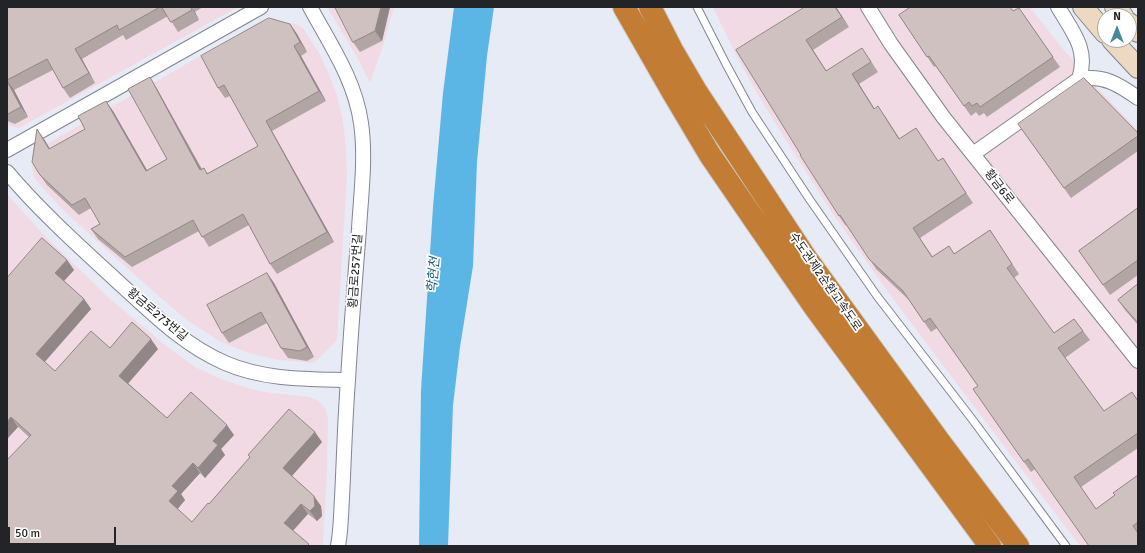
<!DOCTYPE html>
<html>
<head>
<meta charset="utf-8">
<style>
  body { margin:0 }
  #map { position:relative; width:1145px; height:553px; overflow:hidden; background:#e7ebf6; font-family:Signika,sans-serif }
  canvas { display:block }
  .frame { position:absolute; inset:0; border:8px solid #232428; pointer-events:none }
  .north { position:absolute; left:1097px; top:8px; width:40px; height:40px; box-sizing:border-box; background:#fff; border:1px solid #a7a7a9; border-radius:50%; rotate:0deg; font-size:11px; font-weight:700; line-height:16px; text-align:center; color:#232428 }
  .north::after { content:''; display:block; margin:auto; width:14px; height:18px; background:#47889a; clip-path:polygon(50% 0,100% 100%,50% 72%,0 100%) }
  .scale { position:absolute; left:8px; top:527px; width:108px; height:18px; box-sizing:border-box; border:2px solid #232428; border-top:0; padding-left:5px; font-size:12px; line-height:14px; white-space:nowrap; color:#232428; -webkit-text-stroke:3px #fff; paint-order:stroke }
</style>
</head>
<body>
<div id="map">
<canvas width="1145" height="553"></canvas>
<div class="frame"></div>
<div class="north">N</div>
<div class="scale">50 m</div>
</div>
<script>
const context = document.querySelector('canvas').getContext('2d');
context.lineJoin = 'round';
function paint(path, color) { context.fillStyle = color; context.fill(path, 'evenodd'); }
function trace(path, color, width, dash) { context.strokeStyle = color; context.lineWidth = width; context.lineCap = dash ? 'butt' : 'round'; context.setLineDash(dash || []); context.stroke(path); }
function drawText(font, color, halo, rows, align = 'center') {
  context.font = font + ' Signika,"Noto Sans KR",sans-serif'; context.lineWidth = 3.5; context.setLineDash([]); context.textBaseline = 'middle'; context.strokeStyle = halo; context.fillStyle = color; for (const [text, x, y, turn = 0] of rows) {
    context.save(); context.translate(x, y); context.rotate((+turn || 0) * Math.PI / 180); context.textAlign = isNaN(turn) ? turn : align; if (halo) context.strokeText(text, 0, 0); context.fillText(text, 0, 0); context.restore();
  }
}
const industrial = new Path2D(`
  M7 7H238L19 128 7 125Z
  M327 7H394L384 43 370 83 358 59Z
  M713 7H1030L1063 49 1099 90 1138 130V546H1080L1010 454 896 303 832 213 765 107 740 63Z
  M277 22 296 24 303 28 319 53 328 72 337 95 343 121 346 147 347 175 337 340 314 363 279 360 252 354 221 342 188 321 155 293 66 213 41 186 34 177 32 166 34 156 38 149 188 63 266 23Z
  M7 194 43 234 109 298 164 344 195 367 221 379 251 389 271 393 309 397 319 401 325 408 328 419 327 469 323 546H7Z`);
const water = new Path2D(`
  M454 7H494L487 56 477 162 473 266 460 347 453 405 448 546H419L421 390 433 207 443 93Z`);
const service = new Path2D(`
  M697 7 726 64 752 112 810 200 877 296 972 419 1066 546`);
const minor = new Path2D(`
  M310 7C330 44 355 80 361 123 366 158 361 194 359 229 355 279 351 329 348 380 345 419 344 458 342 498 341 514 341 530 338 546
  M868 7 891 44 944 118 1138 361
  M1058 7C1072 31 1089 49 1079 79
  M7 150 261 7
  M973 154 1079 79C1104 75 1118 84 1138 98
  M7 172C40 211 79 246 117 281 150 311 183 345 225 363 264 380 307 379 348 380`);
const secondary = new Path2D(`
  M1083 7 1105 33
  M1115 7 1123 16
  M1129 23 1138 32
  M1112 40 1138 68`);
const motorway = new Path2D(`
  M624 7 672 91 710 155 760 228 816 309 990 546
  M650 7 672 50 696 91 806 258 939 441 1018 546`);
const wall = new Path2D(`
  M7 7H203L195 12 199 20 178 32 168 16 126 40 123 35 82 59 95 83 70 98 63 88 53 70 14 90 28 117 15 124 7 121Z
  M390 7 382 41 360 52 353 42Z
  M805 7H836L849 27 813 50 826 71 869 58 878 72 859 84 874 109 885 116 900 139 916 128 938 161 943 158 973 203 920 238 933 257 954 254 990 230 1019 274 1014 278 1054 333 1074 319 1090 340 1065 358 1104 411 1138 401V448L1081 487 1096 509 1115 495 1138 475V546L1035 469 1031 472 998 425 978 386 937 328 931 332 909 300 876 269 847 225 846 226 839 216 801 155Z
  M1019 8 1060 67 987 117 984 113 979 116 976 112 971 116 936 66 934 67 899 15 1013 11Z
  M290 24 297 34 307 52 301 56 326 101 272 131 334 242 277 274 270 264 249 225 209 247 199 231 132 267 98 239 91 229 100 224 91 208 79 215 47 185 40 175 44 139 50 149 85 129 113 111 147 170 167 159 156 87 202 169 208 173 258 146 230 96 225 98 218 88Z
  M1018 124 1138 133V151L1071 198Z
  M1138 208V275L1110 295 1079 251Z
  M67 260 74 270 64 281 84 299 91 309 44 362 55 371 110 348 158 349 128 383 167 418 234 435 221 449 225 455 205 478 200 473 181 494 185 500 177 509 192 522 209 504 250 457 248 455 322 442 292 476 321 506 322 516 317 521 308 514 7 546 29 437 18 427 7 439V278Z
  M267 273 274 283 314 357 307 361 288 358 281 348 267 323 229 343 222 333Z
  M1138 284V325L1125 310 1118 300Z`);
const shadedWall = new Path2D(`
  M191 7 195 12 199 20Z
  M381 7H390L382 41 375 31Z
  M835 7H836L849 27Z
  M290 24 297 34 307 52 300 42Z
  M806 40 813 50 833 81 826 71Z
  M294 46 301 56 326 101 319 91Z
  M75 49 82 59 95 83 89 73Z
  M852 74 859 84 881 119 874 109Z
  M150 77 156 87 207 180 200 170Z
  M7 81 14 90 28 117 21 107Z
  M106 101 113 111 153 181 146 171Z
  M266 121 272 131 334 242 327 232Z
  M37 129 44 139 56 159 49 149Z
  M67 260 74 270 62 283 55 273Z
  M267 273 274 283 314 357 307 347Z
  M84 299 91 309 43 364 36 354Z
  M151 339 158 349 126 386 119 376Z
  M11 417 18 427 7 439V422Z
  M227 425 234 435 221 449 225 455 205 478 198 468 213 441Z
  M315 432 322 442 290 478 283 468Z
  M193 463 200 473 181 494 185 500 176 511 169 501 172 486Z
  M314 496 321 506 322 516 317 521 310 511Z
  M301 504 308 514 291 533 284 523Z`);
const building = new Path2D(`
  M7 7H160L119 30 117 25 75 49 89 73 63 88 47 59 7 80Z
  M162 7H191L192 10 171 22Z
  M335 7H381L375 31 353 42Z
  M805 7H835L842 17 806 40 826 71 862 48 871 62 852 74 874 109 878 106 899 139 916 128 938 161 943 158 966 193 913 228 932 257 949 246 954 254 990 230 1012 264 1007 268 1054 333 1074 319 1083 331 1058 348 1104 411 1132 392 1138 401V433L1074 477 1096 509 1115 495 1113 493 1138 475V522L1133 526 1138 533V546H1089L1028 459 1024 462 998 425 973 389 978 386 930 318 924 322 903 291 869 259 840 215 839 216 800 155H801L736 50Z
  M911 7H1010L1013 11 1019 8 1053 57 980 107 977 103 972 106 969 102 964 106 929 56 927 57 899 15Z
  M269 18 290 24 300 42 294 46 319 91 266 121 327 232 270 264 243 214 202 237 193 220 125 257 91 229 100 224 85 198 72 205 40 175 32 162 37 129 49 149 85 129 78 116 106 101 146 171 167 159 128 89 150 77 200 170 204 168 207 174 258 146 224 85 218 88 201 56Z
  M1084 78 1138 133V136L1064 188 1018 124Z
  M7 81 21 107 8 114H7Z
  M1138 208V260L1103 285 1079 251Z
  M42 238 67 260 55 273 84 299 36 354 55 371 91 331 110 348 132 322 151 339 119 376 167 418 191 392 227 425 213 441 218 445 198 468 193 463 172 486 178 491 169 501 192 522 208 503 209 504 250 457 248 455 289 409 315 432 283 468 314 496 315 506 310 511 301 504 284 523 309 544 307 546H7V460L31 435 11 417 7 422V278Z
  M267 273 307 347 300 351 281 348 261 312 222 333 207 305Z
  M1138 284V323L1118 300Z`);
const streetNames = [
  ["황금6로",999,187,52],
  ["황금로257번길",356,271,-86],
  ["수도권제2순환고속도로",825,282,55],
  ["황금로273번길",157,315,40]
];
const waterNames = [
  ["학현천",434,275,-85]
];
paint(industrial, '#f2dae4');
paint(water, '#5bb6e5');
trace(service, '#81858f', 9);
trace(minor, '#81858f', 16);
trace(secondary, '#81858f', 22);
trace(motorway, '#cacacb', 24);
trace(service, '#fff', 7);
trace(minor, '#fff', 14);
trace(secondary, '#edd8c2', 20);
trace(motorway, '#c27c34', 22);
paint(wall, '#b2a6a5');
paint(shadedWall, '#918786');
paint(building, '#cfc1c0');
trace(building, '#918786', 1);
drawText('12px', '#232428', '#fff', streetNames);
drawText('italic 13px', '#175c7d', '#fff', waterNames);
</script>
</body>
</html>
